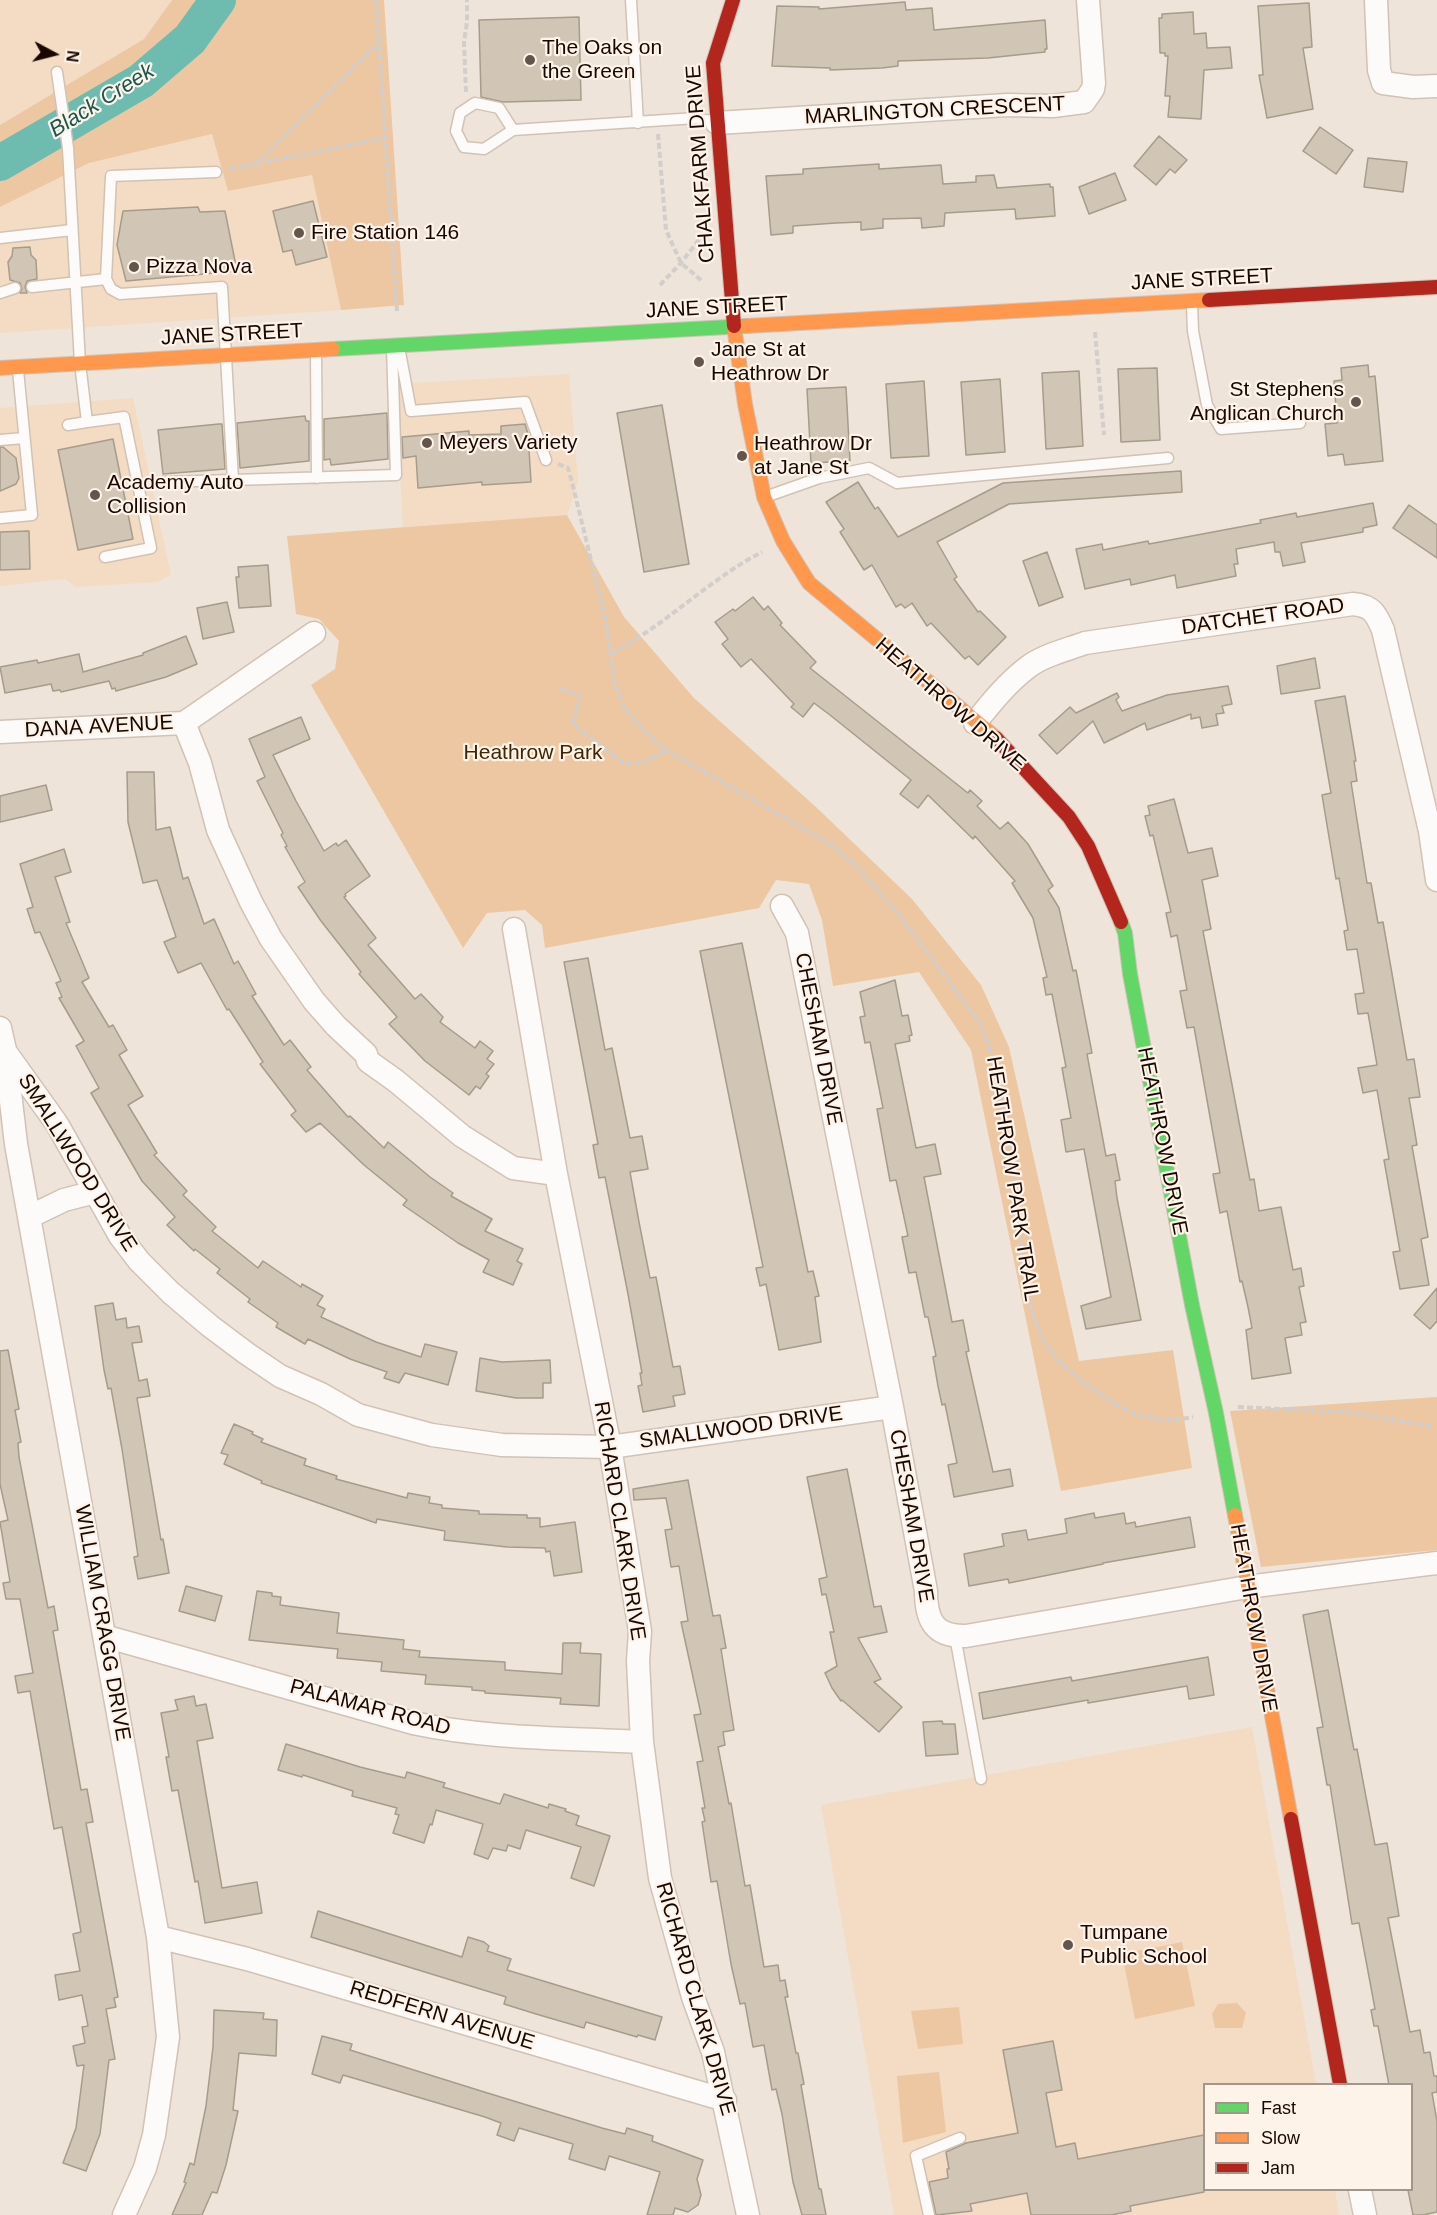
<!DOCTYPE html>
<html>
<head>
<meta charset="utf-8">
<style>
  body { margin:0 }
  #map { position:relative; width:1437px; height:2215px; overflow:hidden; background:#efe4d9; font-family:Arial,sans-serif }
  canvas { display:block }
  .legend { position:absolute; left:1203px; top:2083px; width:210px; height:108px; box-sizing:border-box; background:#fef3e9; border:2px solid #a2958c; margin:0; padding:8px 10px; list-style:none; font-size:18px; color:#190800 }
  .legend li { display:flex; align-items:center; gap:12px; height:30px }
  .legend b { width:30px; border:2px solid #a2958c }
  .north { position:absolute; left:24px; top:24px; width:60px; height:60px; -webkit-text-stroke:4px #fef3e9; paint-order:stroke; rotate:97deg; font-size:16px; font-weight:700; line-height:24px; text-align:center; color:#190800 }
  .north::after { content:''; display:block; margin:auto; width:21px; height:27px; background:#190800; clip-path:polygon(50% 0,100% 100%,50% 72%,0 100%) }
</style>
</head>
<body>
<div id="map">
<canvas width="1437" height="2215"></canvas>
<ul class="legend">
<li><b style="height:8px;background:#63d668"></b>Fast</li>
<li><b style="height:8px;background:#ff974d"></b>Slow</li>
<li><b style="height:8px;background:#b3261e"></b>Jam</li>
</ul>
<div class="north">N</div>
</div>
<script>
const context = document.querySelector('canvas').getContext('2d');
context.lineJoin = 'round';
function paint(path, color) { context.fillStyle = color; context.fill(path, 'evenodd'); }
function trace(path, color, width, dash) { context.strokeStyle = color; context.lineWidth = width; context.lineCap = dash ? 'butt' : 'round'; context.setLineDash(dash || []); context.stroke(path); }
function drawText(font, color, halo, rows, align = 'center') {
  context.font = font + ' Arial,sans-serif'; context.lineWidth = 4.5; context.setLineDash([]); context.textBaseline = 'middle'; context.strokeStyle = halo; context.fillStyle = color; for (const [text, x, y, turn = 0] of rows) {
    context.save(); context.translate(x, y); context.rotate((+turn || 0) * Math.PI / 180); context.textAlign = isNaN(turn) ? turn : align; if (halo) context.strokeText(text, 0, 0); context.fillText(text, 0, 0); context.restore();
  }
}
const built = new Path2D(`
  M0 0H172L144 39 0 125Z
  M212 134 228 191 312 175 341 310 0 333V207L89 163Z
  M569 374 578 481 567 515 403 527 395 384Z
  M133 398 171 575 157 582 75 587 65 579 0 586V408Z
  M1252 1727 1316 2084H1204V2190H1335L1339 2215H894L821 1805Z`);
const green = new Path2D(`
  M172 0H384L404 305 341 310 312 175 228 191 212 134 89 163 0 207V125L144 39Z
  M567 515 624 617 694 698 816 807 912 899 981 985 1009 1047 1079 1361 1173 1350 1192 1468 1061 1491 971 1050 919 972 833 986 822 920 809 884 776 880 759 908 545 948 542 925 525 910 487 913 463 948 311 685 335 669 339 641 319 619 296 614 287 536Z
  M1437 1397V1550L1261 1567 1230 1411Z
  M1182 1942 1195 2006 1135 2019 1122 1954Z
  M1237 2003 1246 2013 1242 2028H1215L1212 2014 1218 2004Z
  M959 2007 963 2044 918 2049 911 2011Z
  M939 2072 946 2132 903 2143 897 2076Z`);
const river = new Path2D(`
  M0 163 141 81 190 39 218 0`);
const building = new Path2D(`
  M905 2 906 10 932 8 934 30 1045 20 1047 49H1045V52L988 58 898 61V66L882 68 830 70V68L772 66 777 6 819 7V9Z
  M1309 3 1312 47 1303 48 1313 109 1267 118 1259 75H1263L1258 6Z
  M1193 12 1194 34 1206 33 1207 48 1230 47 1232 68 1204 70 1201 119 1168 117 1170 96H1165L1168 56H1165V53H1160L1159 18H1162V14Z
  M579 17 581 100 503 102 481 97 479 20Z
  M1320 127 1353 150 1336 174 1303 151Z
  M1159 136 1187 160 1175 173 1170 169 1156 185 1134 166Z
  M1368 158 1407 162 1403 192 1364 187Z
  M879 164V169L941 165 943 184 976 182V176L994 175 997 188 1050 184V187H1053L1055 216 1016 219 1015 209 997 210 945 213 944 226 922 228 921 218 883 219V228L861 230V222L836 223 793 226V233L771 235 766 176 803 174V169Z
  M1115 173 1126 200 1089 214 1079 187Z
  M313 201 327 257 296 265 292 250 283 252 273 211Z
  M198 207 200 212 225 211 237 271 126 281 117 245 123 211Z
  M30 247 31 255 36 260 37 279 27 281 25 287 27 293H20L22 289 20 283 10 280 8 262 12 256 13 248Z
  M1368 365 1369 377 1375 376 1383 461 1345 465 1343 454 1328 456 1325 424 1337 423 1334 381 1342 380 1341 368Z
  M1157 368 1160 440 1121 442 1118 369Z
  M1079 371 1083 446 1046 449 1042 373Z
  M1000 379 1005 452 966 455 961 382Z
  M924 381 929 456 891 458 886 384Z
  M846 387 850 461 811 463 807 389Z
  M662 405 689 564 644 572 617 413Z
  M387 413 388 459 331 465 330 459 324 460V419Z
  M305 416 306 421H309V461L240 468 237 423Z
  M219 424H222L225 469 163 474 158 430Z
  M525 424 528 434 531 482 482 485V482L418 488 416 456 403 458 402 437 469 431V435L501 434V426Z
  M113 439 133 539 78 550 58 450Z
  M0 447H3L16 458 19 478 16 484 0 491Z
  M1181 471 1182 492 1009 504 937 542 957 577 954 579 978 612 980 611 1006 637 978 665 969 656 965 659 931 623 927 626 912 603 905 608 901 604 896 607 872 565 864 570 840 532 844 529 826 502 858 482 875 509 878 507 898 537 1003 483Z
  M1373 503 1377 525 1363 528V532L1301 543 1305 562 1283 566 1280 552H1275L1274 542 1236 549 1238 564H1234L1236 576 1177 588 1175 575 1131 585 1130 579 1085 589 1076 549 1102 544 1103 550 1148 541 1149 544 1261 523 1260 520 1296 513 1297 517Z
  M1409 505 1437 525V558L1393 528Z
  M29 531 30 569 0 570V532Z
  M1047 552 1063 597 1039 606 1023 561Z
  M268 565 271 606 239 608 236 577H239L238 567Z
  M753 597 764 610 768 606 782 623 780 625 816 662 810 668 968 793 970 790 982 801 977 806 1000 829 1008 822 1028 844 1053 886 1048 890 1059 908 1073 971 1076 970 1092 1053 1087 1054 1106 1156 1115 1154 1120 1180 1115 1181 1117 1198 1141 1320 1086 1329 1081 1306 1111 1297 1084 1149 1066 1152 1061 1120 1071 1118 1062 1068 1066 1067 1052 994 1046 995 1043 978 1047 977 1033 918 1012 883 1015 881 975 836 973 839 928 795 918 808 900 794 911 780 830 715 814 703 803 717 791 707 794 704 751 659 741 667 722 644 728 639 715 622 733 609 735 611Z
  M227 602 234 632 203 639 197 608Z
  M186 636 197 664 166 677 116 691 115 688 112 689 109 681 61 692 60 690 53 691 51 684 5 693 0 667 37 660 38 663 79 654 83 672 143 655V653Z
  M1315 658 1320 688 1281 694 1277 666Z
  M1228 686 1232 704 1222 706 1224 713 1216 714 1218 725 1202 728 1200 717 1191 719V714L1147 730 1145 723 1104 743 1093 721 1057 754 1039 735 1070 707 1076 713 1117 693 1119 697 1116 700 1122 711 1167 695Z
  M1345 696 1356 761H1354L1357 781 1351 782 1367 883H1371L1378 923 1383 922 1407 1060 1414 1059 1420 1097 1409 1098 1417 1145 1412 1146 1428 1237 1421 1239 1429 1285 1400 1289 1393 1252 1400 1251 1384 1160 1389 1159 1377 1090 1363 1093 1358 1068 1377 1065 1368 1013 1358 1014 1355 994 1364 993 1357 949 1347 950 1344 931 1348 930 1339 878 1336 879 1322 795 1331 793 1315 701Z
  M301 717 310 739 273 755 296 801 324 851 336 843 338 846 346 840 370 876 345 894 346 896 344 897 376 938 368 945 415 999 421 994 443 1017 440 1022 475 1048 480 1041 493 1051 487 1059 494 1064 486 1074 489 1076 480 1089 476 1086 469 1095 425 1061 389 1024 397 1017 359 974 361 972 321 921 298 887 305 882 285 847 287 846 281 835 283 833 257 781 265 777 249 739Z
  M127 772H154L156 830 170 827 183 879 188 877 204 924 214 919 234 964 238 961 256 994 252 996 284 1045 290 1040 311 1067 307 1070 348 1117 350 1116 384 1148 388 1142 430 1177 453 1193 451 1196 492 1219 485 1231 523 1249 517 1261 522 1264 513 1285 483 1272 489 1260 458 1243 403 1205 407 1200 364 1165 320 1123 306 1132 291 1115 296 1111 260 1064 263 1062 229 1009 227 1010 201 963 178 973 164 942 176 937 157 880 143 883 128 822Z
  M46 785 52 810 0 822V796Z
  M1174 799 1188 853 1212 848 1218 876 1202 880 1211 929 1203 931 1250 1180 1254 1179 1259 1211 1281 1207 1293 1270 1301 1268 1304 1286 1299 1287 1306 1322 1300 1323 1302 1335 1285 1338 1291 1373 1252 1379 1246 1330 1252 1328 1248 1307 1242 1281 1240 1282 1227 1211 1220 1213 1213 1174 1220 1173 1194 1027 1187 1028 1180 991 1187 990 1177 935 1171 937 1166 913 1171 912 1153 835 1150 836 1145 816 1150 815 1148 806Z
  M64 849 71 872 55 877 70 922 66 923 89 978 82 982 109 1027 113 1025 127 1050 119 1055 143 1096 128 1105 157 1153 154 1155 187 1191 183 1195 216 1227 212 1231 258 1268 263 1261 301 1287 302 1284 323 1296 317 1305 325 1309 321 1317 376 1342 421 1357 425 1344 457 1352 448 1385 405 1373 399 1383 384 1378 387 1372 350 1359 308 1339 305 1344 276 1327 278 1323 248 1302 250 1299 217 1273 220 1269 195 1249 194 1251 167 1225 175 1217 142 1181 91 1093 99 1088 76 1046 84 1041 59 998 62 997 56 983 61 981 40 932 35 933 27 909 33 907 20 864Z
  M742 943 808 1272 813 1271 819 1296 815 1297 821 1342 779 1350 766 1284 760 1286 756 1268 763 1267 700 951Z
  M588 958 605 1050 612 1048 630 1138 642 1136 648 1169 630 1172 639 1222 650 1278 656 1277 673 1367 680 1366 685 1394 673 1396 675 1406 643 1412 638 1386 642 1385 640 1373H642L628 1294 605 1177 599 1178 593 1145 598 1144 564 962Z
  M895 980 902 1016 908 1015 912 1035 909 1036 910 1041 895 1044 916 1148 935 1144 941 1174 924 1177 952 1322 963 1320 969 1351 966 1352 993 1472 1010 1469 1013 1486 954 1497 948 1465 957 1463 945 1404 942 1405 938 1386 933 1357 936 1356 928 1317H925L916 1272 909 1273 902 1237 908 1236 896 1180 890 1181 877 1109 883 1108 870 1042 865 1043 860 1017 865 1016 860 992Z
  M1437 1288V1321L1430 1329 1414 1315Z
  M113 1303 116 1320 126 1318 127 1328 139 1326 142 1342 132 1343 139 1381 147 1379 150 1396 137 1398 161 1540 163 1539 169 1573 138 1579 134 1557 138 1556 122 1449 111 1388 108 1389 104 1370 95 1306Z
  M8 1350 19 1409 15 1410 21 1442 18 1443 19 1457 47 1603 48 1608 54 1606 58 1630 53 1631 81 1790 87 1789 93 1822 86 1823 118 1997 114 1998 116 2007 106 2009 115 2059 109 2060 100 2134 86 2171 63 2163 76 2128 84 2065 77 2066 73 2046 85 2043 82 2027 88 2026 82 1995 59 2000 55 1975 80 1971 73 1934 81 1932 62 1827 54 1829 30 1691 18 1693 15 1676 33 1673 20 1599H6L3 1583 10 1582 0 1522 8 1520 0 1484V1351Z
  M480 1358 502 1362 550 1360 551 1383H543V1398H516L476 1391Z
  M234 1424 253 1432 252 1434 263 1439 261 1442 306 1459 304 1465 337 1476 336 1479 407 1498 408 1493 430 1497 429 1503 442 1505V1508L479 1511V1514L527 1515V1518H540V1527L575 1522 582 1572 554 1576 550 1551 546 1552 545 1548 507 1547 444 1540 445 1531 377 1519 376 1523 261 1483 262 1481 224 1464 228 1455 221 1453Z
  M847 1469 874 1607 881 1606 887 1632 858 1638 881 1679 874 1682 902 1707 879 1732 842 1700 841 1701 832 1688 825 1673 837 1666 830 1632H834L826 1594 822 1595 819 1579 827 1577 807 1477Z
  M688 1480 713 1616 720 1615 726 1648 721 1649 734 1730 723 1732 725 1745 718 1747 729 1804 731 1803 745 1886 750 1885 764 1967 778 1965 780 1981 785 1980 788 1997H785L796 2053H798L804 2084 801 2085 819 2189H821L826 2215H802L793 2182 782 2114 776 2089 772 2090 764 2045 753 2047 745 2003 740 2004 731 1964 717 1881 711 1882 702 1822 705 1821 702 1808H705L697 1762 703 1761 694 1715 701 1714 681 1622 688 1621 679 1566 671 1567 665 1530 672 1529 666 1498 634 1500 633 1489Z
  M1094 1513 1095 1518 1124 1513 1126 1524 1135 1522 1136 1527 1190 1517 1195 1547 1103 1563V1564L1009 1583 1008 1579 969 1586 964 1554 1004 1546 1002 1534 1026 1530 1028 1540 1067 1533 1065 1519Z
  M186 1586 222 1596 215 1621 179 1611Z
  M257 1591 272 1593V1596L281 1597 280 1605 339 1613 337 1633 404 1640 403 1649 420 1651 419 1657 505 1662V1670L562 1674 563 1643H581L580 1653 601 1654 599 1706 560 1704 561 1698 485 1693V1691L472 1690V1687L425 1684 426 1675 381 1671 382 1662 337 1658 338 1649 249 1640Z
  M1328 1610 1354 1750 1357 1749 1375 1845 1387 1843 1399 1916 1388 1918 1410 2032 1420 2030 1424 2053 1430 2052 1434 2076H1437V2092L1432 2093 1437 2121V2212L1423 2215H1413L1408 2190H1412V2085H1389L1378 2026H1374L1371 2010 1375 2009 1359 1923 1352 1924 1330 1785H1327L1317 1728 1323 1727 1303 1615Z
  M1208 1657 1214 1695 1189 1699 1187 1686 1088 1703V1700L983 1719 979 1693 1071 1677 1072 1681Z
  M194 1696 196 1706 206 1704 213 1738 197 1741 222 1888 257 1882 262 1913 205 1923 198 1881 195 1882 178 1790 172 1791 166 1757H169L161 1713 178 1710 175 1700Z
  M942 1721 943 1724H955L958 1754 926 1756 923 1722Z
  M286 1744 360 1767 405 1778 407 1772 445 1783 443 1787 500 1804 504 1794 548 1808 549 1804 566 1809 565 1811 579 1816 576 1825 610 1836 594 1886 571 1878 581 1847 526 1830 520 1849 508 1845 506 1851 493 1848 488 1859 474 1854 483 1824 436 1810 432 1825 430 1824 424 1843 393 1833 399 1815 395 1814 397 1808 352 1796 353 1791 303 1775 302 1777 278 1770Z
  M318 1911 462 1957 468 1937 484 1942 489 1946 487 1951 511 1959 507 1970 662 2017 655 2040 638 2035 637 2037 586 2022 584 2028 536 2014 504 2004 506 1997 503 1996 311 1937Z
  M214 2010 264 2013 263 2019 277 2020 276 2056 239 2053 233 2110 238 2111 226 2165 217 2193 212 2192 202 2215H172L186 2183 184 2182 190 2163 194 2165 206 2106 213 2047Z
  M322 2036 352 2044 350 2050 481 2091 602 2128 625 2134 627 2128 653 2136 652 2141 703 2160 697 2179 701 2195 698 2205 688 2212 675 2208 673 2215H647L660 2172 609 2156 605 2170 569 2159 573 2144 519 2128 514 2141 497 2135 501 2123 485 2117 343 2075 340 2083 312 2074Z
  M1053 2041 1062 2090 1046 2093 1056 2147 1075 2143 1078 2159 1204 2135V2192L1130 2206 1131 2211 1111 2215H1031L1027 2193 970 2204 972 2211 936 2215 929 2182 948 2178 947 2169H949L946 2152 966 2143 1018 2133 1003 2050Z`);
const path = new Path2D(`
  M376 0 397 311
  M466 92 464 42 467 22V0
  M658 134 666 230 681 263 702 281
  M256 164 379 42
  M230 169 385 138
  M660 285 681 263 701 237
  M1095 332 1104 435
  M558 464 568 468 574 490 606 622 615 685 624 707 643 730 666 750 806 830 830 844 854 864 901 917 981 1024C994 1057 1000 1091 1005 1126 1009 1145 1013 1165 1015 1184 1021 1231 1020 1283 1038 1328 1050 1358 1074 1376 1099 1393 1131 1416 1154 1424 1193 1417
  M612 653C666 625 708 580 762 552
  M560 689 580 695 573 724 623 763C639 766 653 758 666 750
  M1238 1407 1347 1412 1437 1427`);
const lane = new Path2D(`
  M631 0 638 123
  M57 72 68 148 80 363 87 422 124 417 151 548 105 557
  M513 130 484 149 464 147 456 131 460 113 475 103 499 108 513 130 696 118 715 122
  M0 238 72 230
  M106 279 111 176 216 172
  M32 287 106 279 111 289 120 294 222 287 233 480 162 482
  M0 293 15 288
  M1192 305 1193 331 1207 405 1221 429 1300 423
  M399 347 411 411 525 402 546 460
  M316 352 317 478
  M68 425 87 422
  M0 440 24 438
  M233 480 396 475 392 347
  M768 496 819 478 869 468 897 483 1168 458
  M1 518 32 515 18 370
  M955 1636 981 1779
  M929 2215 916 2156 960 2138`);
const street = new Path2D(`
  M1376 0 1379 70 1383 83 1413 87 1437 86
  M717 123 1007 105 1053 106 1084 102 1093 89 1094 83 1088 0
  M184 723 200 763 218 830 251 902 271 939 314 1001 336 1026 366 1054 368 1061 396 1081 462 1136 513 1168 556 1174
  M975 723C991 703 1007 683 1028 667 1044 655 1066 650 1085 643L1353 604C1372 606 1376 613 1383 630L1430 831 1437 880
  M0 732 184 723 314 633
  M782 906 797 933 892 1407 926 1591C926 1620 934 1637 966 1636L1247 1587 1437 1563
  M514 929 556 1174 610 1447 640 1631 638 1661 642 1742 660 1878 693 1997 713 2052 748 2215
  M0 1028 5 1050 16 1144 158 1937 168 2037 154 2135 145 2168 124 2215
  M7 1054 57 1124 120 1236 139 1261 171 1293 210 1326 246 1353 280 1376 321 1394 358 1415 432 1435 502 1445 610 1447 892 1407
  M29 1217 64 1200 95 1192
  M104 1636 413 1723C488 1739 566 1738 642 1742
  M158 1937 247 1959 725 2100
  M1360 2190 1365 2215`);
const fast = new Path2D(`
  M333 349 746 326
  M1121 922 1125 933 1130 974 1192 1305 1216 1413 1235 1515`);
const slow = new Path2D(`
  M734 326 745 404 764 497 783 541 809 583 996 738
  M746 326 1209 300
  M0 368 333 349
  M1235 1515 1291 1819`);
const jam = new Path2D(`
  M733 0 713 63 734 326
  M1209 300 1437 287
  M996 738 1069 817 1088 846 1121 922
  M1291 1819 1340 2084`);
const markers = [
  [530,60,6,"#64554c"],
  [299,233,6,"#64554c"],
  [134,267,6,"#64554c"],
  [699,362,6,"#64554c"],
  [1356,402,6,"#64554c"],
  [427,443,6,"#64554c"],
  [742,456,6,"#64554c"],
  [95,495,6,"#64554c"],
  [1068,1945,6,"#64554c"]
];
const poiNames = [
  ["The Oaks on",542,48],
  ["the Green",542,72],
  ["Fire Station 146",311,233],
  ["Pizza Nova",146,267],
  ["Jane St at",711,350],
  ["Heathrow Dr",711,374],
  ["St Stephens",1344,390,"right"],
  ["Anglican Church",1344,414,"right"],
  ["Meyers Variety",439,443],
  ["Heathrow Dr",754,444],
  ["at Jane St",754,468],
  ["Academy Auto",107,483],
  ["Collision",107,507],
  ["Tumpane",1080,1933],
  ["Public School",1080,1957]
];
const streetNames = [
  ["MARLINGTON CRESCENT",935,111,-3],
  ["CHALKFARM DRIVE",701,164,-94],
  ["JANE STREET",1202,280,-3],
  ["JANE STREET",717,308,-3],
  ["JANE STREET",232,335,-3],
  ["DATCHET ROAD",1263,617,-8],
  ["HEATHROW DRIVE",950,705,41],
  ["DANA AVENUE",99,727,-3],
  ["CHESHAM DRIVE",818,1039,79],
  ["HEATHROW DRIVE",1162,1141,79],
  ["SMALLWOOD DRIVE",77,1163,58],
  ["HEATHROW PARK TRAIL",1012,1179,81],
  ["SMALLWOOD DRIVE",741,1428,-8],
  ["CHESHAM DRIVE",911,1516,80],
  ["RICHARD CLARK DRIVE",619,1521,81],
  ["HEATHROW DRIVE",1253,1618,80],
  ["WILLIAM CRAGG DRIVE",102,1623,80],
  ["PALAMAR ROAD",370,1708,15],
  ["RICHARD CLARK DRIVE",695,1999,74],
  ["REDFERN AVENUE",442,2016,17]
];
const parkNames = [
  ["Heathrow Park",533,753]
];
const waterNames = [
  ["Black Creek",102,101,-32]
];
paint(built, '#f3dbc4');
paint(green, '#edc7a2');
trace(river, '#6ebbb0', 36);
paint(building, '#d1c6b5');
trace(building, '#a69c8b', 1.5);
trace(lane, '#d1c2b4', 13);
trace(street, '#d1c2b4', 25);
trace(fast, '#d1c2b4', 16);
trace(slow, '#d1c2b4', 16);
trace(jam, '#d1c2b4', 16);
trace(path, '#d1cecb', 4, [6, 3]);
trace(lane, '#fdfbf9', 10);
trace(street, '#fdfbf9', 22);
trace(fast, '#63d668', 14);
trace(slow, '#ff974d', 14);
trace(jam, '#b3261e', 14);
for (const [x, y, r, color] of markers) { const dot = new Path2D(); dot.arc(x, y, r, 0, 2 * Math.PI); context.fillStyle = color; context.fill(dot); trace(dot, '#fef3e9', 2); }
drawText('21px', '#190800', '#fef3e9', poiNames, 'left');
drawText('21px', '#190800', '#fef3e9', streetNames);
drawText('21px', '#422502', '#fef3e9', parkNames);
drawText('italic 22px', '#185751', '#fef3e9', waterNames);
</script>
</body>
</html>
